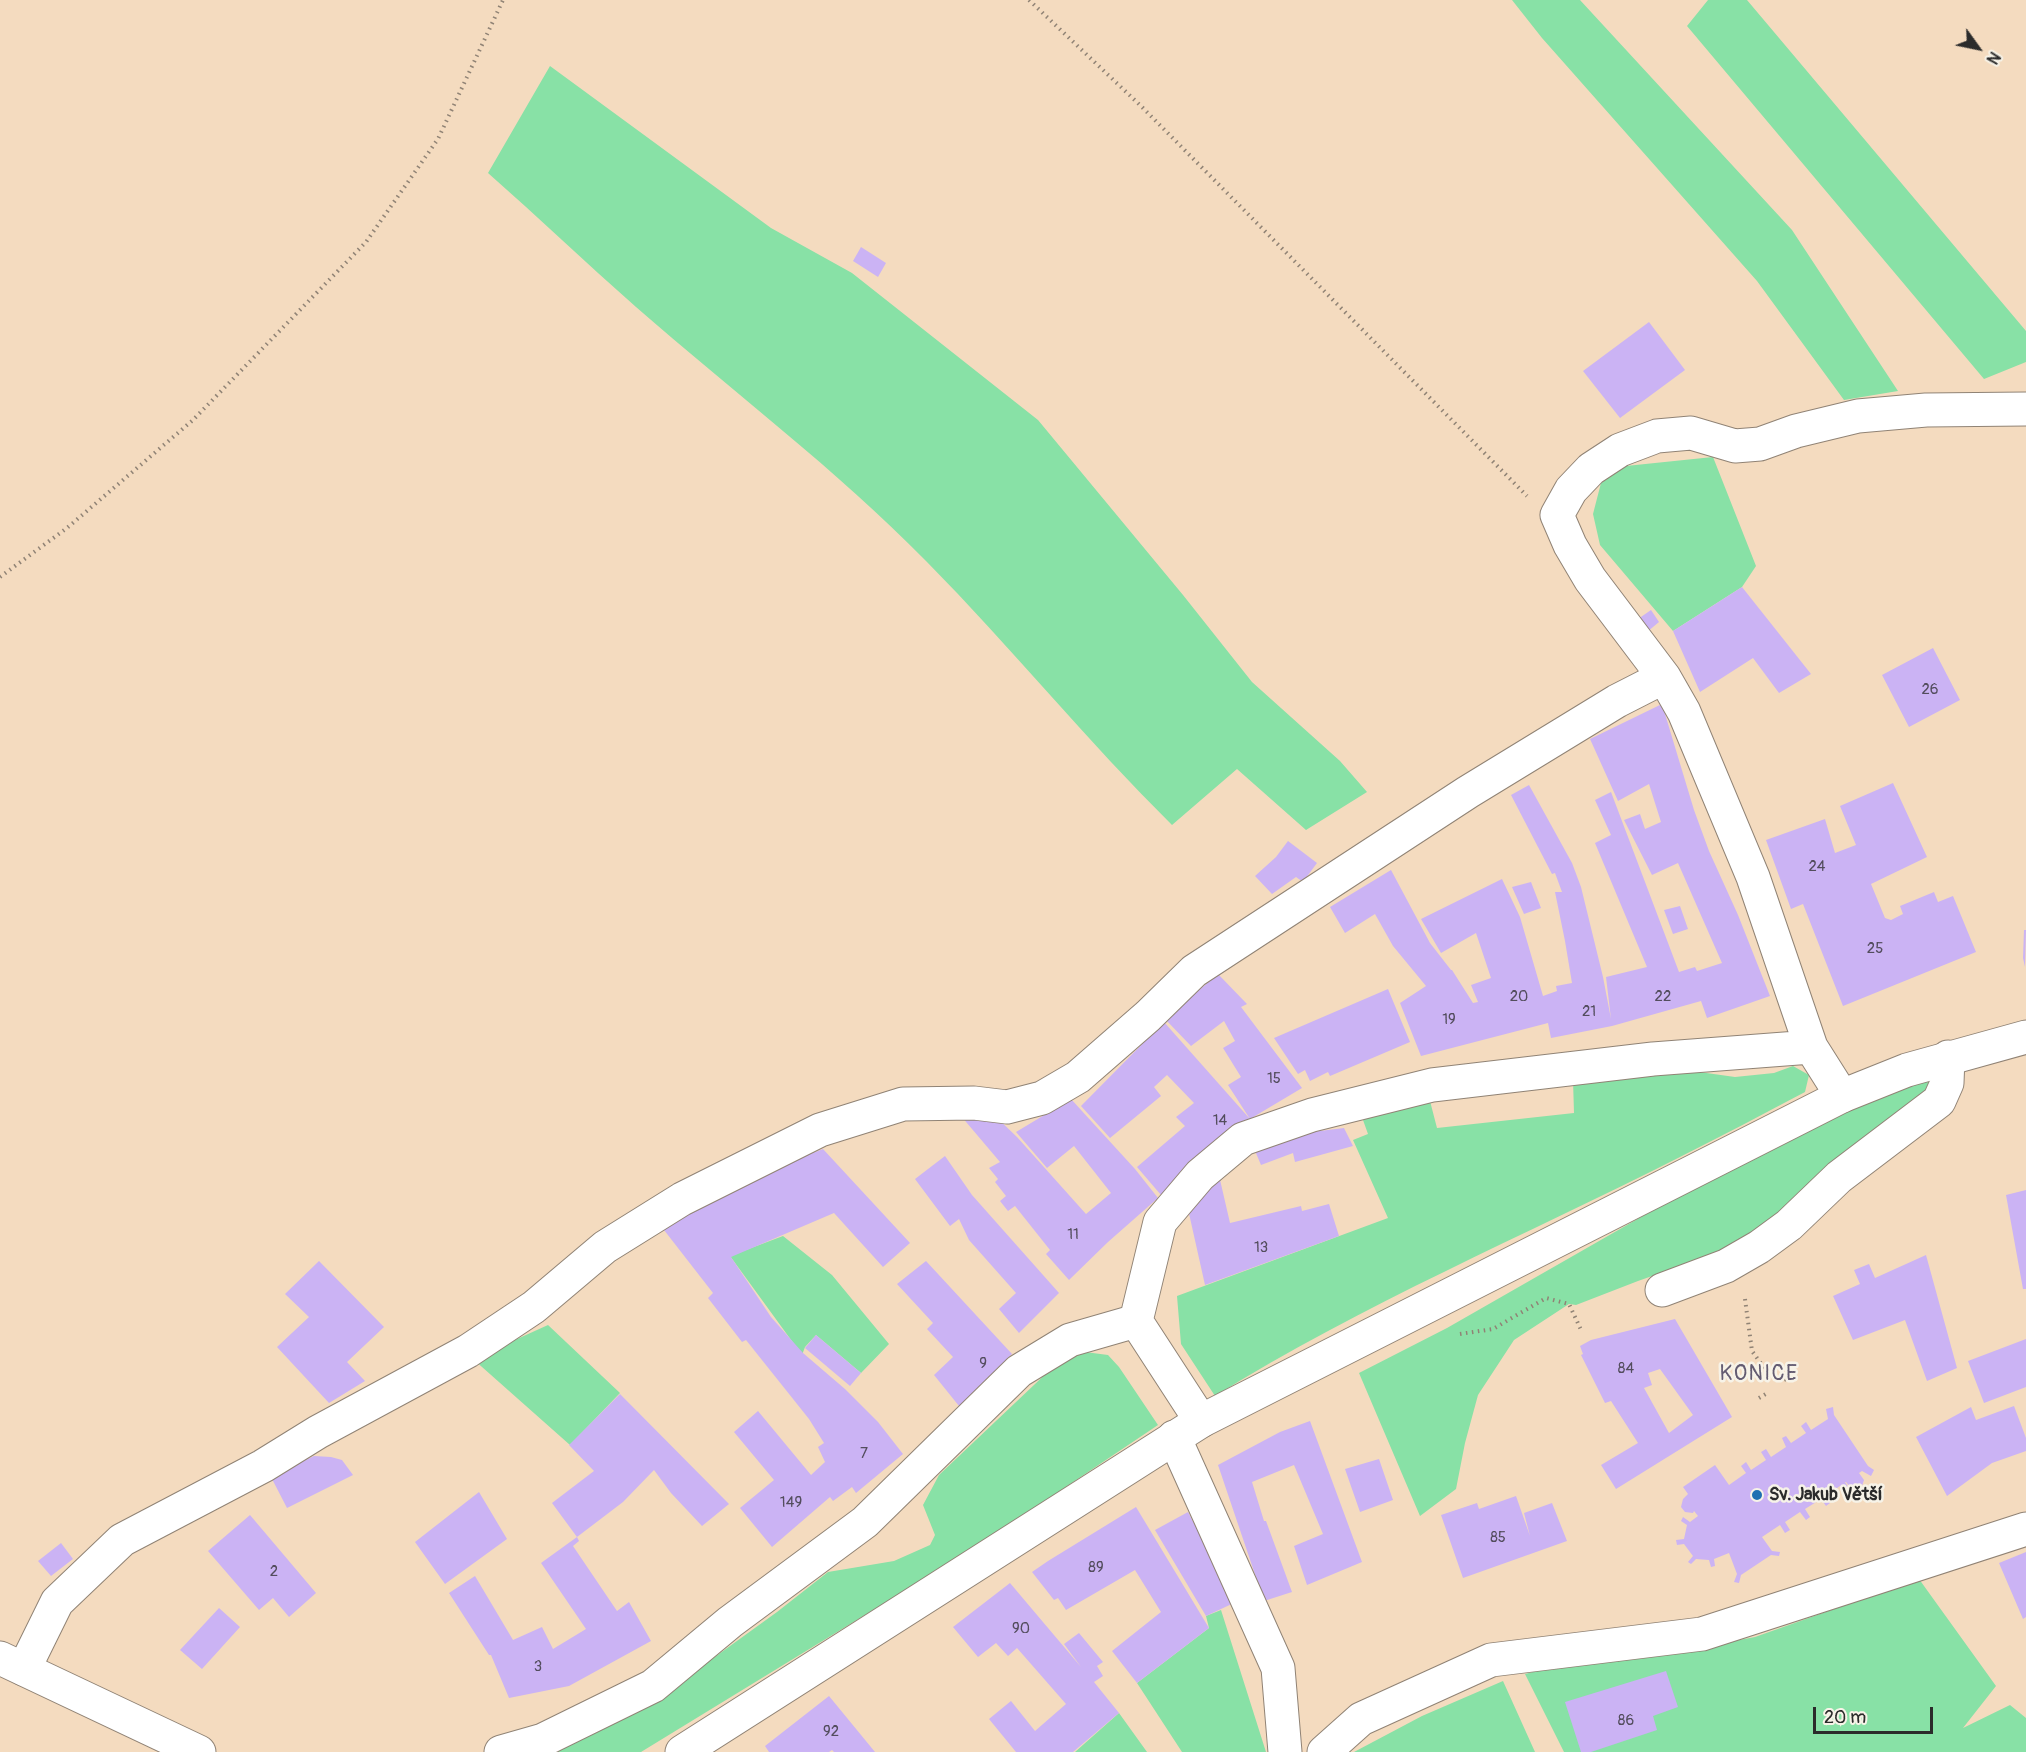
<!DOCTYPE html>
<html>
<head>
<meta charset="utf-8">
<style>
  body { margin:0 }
  #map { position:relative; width:2026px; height:1752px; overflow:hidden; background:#f4dbbf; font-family:Pangolin,sans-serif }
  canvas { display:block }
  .north { position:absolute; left:1948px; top:18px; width:60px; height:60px; -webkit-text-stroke:4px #f7f3e8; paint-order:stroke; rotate:123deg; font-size:16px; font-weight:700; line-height:24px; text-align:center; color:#2b2b2b }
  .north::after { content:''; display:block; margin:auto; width:21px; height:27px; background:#2b2b2b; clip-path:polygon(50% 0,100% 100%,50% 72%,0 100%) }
  .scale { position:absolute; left:1813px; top:1707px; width:120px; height:27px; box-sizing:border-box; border:3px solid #2b2b2b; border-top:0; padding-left:8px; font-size:18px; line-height:21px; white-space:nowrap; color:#2b2b2b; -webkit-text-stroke:4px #f7f3e8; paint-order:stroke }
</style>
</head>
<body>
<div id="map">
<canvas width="2026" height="1752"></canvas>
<div class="north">N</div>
<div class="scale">20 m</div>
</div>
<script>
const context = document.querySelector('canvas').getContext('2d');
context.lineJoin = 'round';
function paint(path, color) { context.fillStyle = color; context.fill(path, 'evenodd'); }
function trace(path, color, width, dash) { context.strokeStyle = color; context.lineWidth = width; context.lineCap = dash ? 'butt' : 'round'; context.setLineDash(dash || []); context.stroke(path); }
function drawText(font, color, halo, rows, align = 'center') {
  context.font = font + ' Pangolin,sans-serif'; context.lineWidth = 5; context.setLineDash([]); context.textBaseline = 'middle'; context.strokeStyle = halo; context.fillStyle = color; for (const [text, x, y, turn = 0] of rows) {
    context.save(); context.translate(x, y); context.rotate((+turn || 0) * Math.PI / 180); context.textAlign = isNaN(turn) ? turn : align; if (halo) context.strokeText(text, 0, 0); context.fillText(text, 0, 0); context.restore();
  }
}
const green = new Path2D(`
  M1512 0H1580L1792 230 1898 391 1844 400 1757 281 1542 38Z
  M1708 0H1747L2026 331V362L1984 379 1687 26Z
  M550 66 771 228 852 273 1038 420 1183 595 1252 682 1340 761 1367 792 1306 830 1237 769 1172 825C1087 741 1011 647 926 561 836 469 733 392 636 307 586 263 538 217 488 173Z
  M1713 457 1756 566 1742 587 1673 631 1600 545 1593 514 1601 483 1626 466Z
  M1793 1066 1809 1075 1805 1092C1763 1114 1722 1136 1680 1157 1524 1236 1363 1304 1215 1396L1181 1344 1177 1296 1388 1218 1353 1140 1368 1134 1363 1120 1402 1102 1430 1101 1437 1128 1574 1113 1573 1080 1685 1070 1735 1077 1774 1073Z
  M1926 1073 1935 1084 1797 1201 1746 1238 1709 1256 1638 1281 1576 1305 1569 1304 1514 1340 1478 1395 1465 1443 1456 1489 1420 1516 1359 1373 1447 1328 1669 1201Z
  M783 1236 832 1275 889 1344 861 1373 816 1335 805 1347 802 1355 730 1256Z
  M548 1325 620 1393 570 1445 473 1359Z
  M1085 1352 1108 1355 1119 1367 1158 1425 981 1544 641 1752H534L683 1680 777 1612 828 1572 894 1561 930 1545 935 1535 923 1505 939 1475 1054 1366 1068 1357Z
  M1919 1579 1996 1686 1963 1728 2010 1705 2026 1718V1752H1564L1525 1674 1577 1660 1707 1646 1755 1637Z
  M1221 1610 1266 1752H1182L1137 1683 1209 1628 1206 1616Z
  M1503 1681 1535 1752H1354L1422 1716Z
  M1119 1713 1147 1752H1075Z`);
const building = new Path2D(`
  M861 247 886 263 878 277 853 261Z
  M1649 322 1685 370 1620 418 1583 371Z
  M1742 587 1811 674 1779 693 1753 658 1700 692 1673 631Z
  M1651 610 1659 622 1647 632 1638 619Z
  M1933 648 1960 700 1909 727 1882 675Z
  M1662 704 1694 810 1709 851 1738 915 1770 996 1707 1018 1701 1001 1612 1026 1551 1038 1548 1023 1421 1056 1400 1003 1426 986 1393 946 1375 914 1345 933 1330 907 1391 870 1430 943 1451 970H1452L1473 1003 1478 1002 1471 985 1491 978 1476 933 1441 953 1421 919 1502 879 1520 917 1543 996 1557 991 1556 986 1572 983 1565 941 1555 892H1562L1555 873 1552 874 1511 795 1529 785 1572 863 1581 887 1603 977 1611 1019 1606 977 1647 967 1595 843 1611 835 1595 800 1611 792 1679 972 1695 967 1697 971 1722 963 1678 863 1652 875 1624 820 1640 814 1645 829 1661 822 1649 784 1618 801 1590 739Z
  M1893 783 1927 857 1871 884 1885 918 1891 920 1903 914 1900 906 1934 892 1938 902 1953 896 1976 952 1843 1006 1803 904 1791 909 1766 840 1825 819 1835 853 1856 845 1840 806Z
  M1288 841 1317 863 1303 882 1296 877 1272 894 1255 876 1276 857Z
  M1531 882 1541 908 1524 914 1512 887Z
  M1680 906 1688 929 1673 934 1664 910Z
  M2024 930H2026L2025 967 2023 958Z
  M1218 974 1247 1004 1241 1007 1302 1088 1250 1119 1228 1085 1241 1077 1223 1048 1235 1041 1224 1021 1191 1046 1165 1019Z
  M1388 989 1410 1042 1330 1076 1328 1072 1310 1081 1305 1070 1298 1074 1274 1038Z
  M1164 1022 1250 1119 1161 1195 1137 1167 1185 1126 1176 1117 1194 1103 1167 1075 1154 1087 1161 1096 1110 1138 1081 1106Z
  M1071 1099 1135 1169 1158 1198 1108 1242 1069 1280 1046 1254 1050 1250 1015 1206 1008 1211 1000 1201 1006 1196 995 1182 998 1179 989 1168 1000 1162 961 1116 993 1114 1017 1137 1086 1214 1111 1193 1074 1146 1047 1168 1016 1132Z
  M1344 1128 1353 1146 1295 1162 1293 1153 1261 1165 1253 1146 1279 1136Z
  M823 1149 910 1243 883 1267 834 1213 731 1257 771 1317 803 1353 845 1389 878 1422 903 1454 856 1493 852 1487 833 1501 830 1497 772 1547 740 1508 774 1480 734 1432 758 1411 811 1475 825 1462 818 1447 824 1443 809 1419 746 1340 742 1342 708 1298 713 1293 657 1221 692 1201Z
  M945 1156 972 1195 1059 1293 1019 1333 999 1309 1016 1293 969 1240 959 1219 950 1226 915 1179Z
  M1218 1171 1230 1223 1301 1206 1302 1211 1329 1204 1339 1236 1205 1285 1188 1209Z
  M2026 1190V1289H2023L2006 1195Z
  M1926 1255 1957 1368 1927 1381 1905 1320 1853 1340 1833 1296 1860 1284 1854 1270 1869 1264 1875 1278Z
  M319 1261 384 1327 347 1362 365 1381 329 1403 277 1347 309 1317 285 1294Z
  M926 1261 1012 1354 959 1406 934 1375 953 1357 927 1329 933 1323 897 1284Z
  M1675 1319 1732 1417 1616 1489 1601 1465 1638 1443 1611 1401 1605 1403 1581 1355 1583 1354 1580 1346 1591 1340ZM1660 1369 1693 1415 1669 1433 1644 1388 1652 1385 1648 1373Z
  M816 1335 861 1373 850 1386 805 1348Z
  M2026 1339V1387L1984 1403 1968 1361Z
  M620 1394 729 1504 702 1526 671 1493 654 1470 623 1502 577 1537 552 1503 594 1471 569 1445Z
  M2014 1406 2026 1438V1451L1992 1463 1947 1496 1916 1437 1971 1407 1976 1420Z
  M1833 1407 1834 1415 1868 1466 1874 1470 1871 1476 1862 1471 1859 1473 1864 1480 1862 1486 1857 1489 1851 1488 1846 1482H1845L1850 1490 1845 1493 1840 1486 1825 1496 1830 1503 1826 1506 1821 1499 1805 1509 1810 1517 1806 1520 1800 1512 1785 1522 1790 1530 1785 1533 1780 1525 1762 1537 1772 1551 1780 1552 1779 1556 1771 1555 1741 1575 1739 1583 1734 1582 1737 1574 1729 1553 1714 1559 1715 1566 1711 1567 1709 1560 1696 1559 1691 1564 1688 1562 1693 1556 1684 1544 1677 1545 1676 1540 1684 1539 1687 1525 1681 1521 1683 1517 1690 1522 1698 1516 1694 1511 1693 1513 1685 1512 1681 1507 1683 1499 1688 1494 1683 1487 1715 1465 1729 1485 1746 1473 1741 1466 1746 1462 1751 1470 1766 1460 1761 1452 1766 1449 1771 1457 1786 1447 1782 1438 1786 1436 1791 1443 1806 1433 1801 1426 1806 1422 1811 1430 1828 1419 1826 1409Z
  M1310 1421 1362 1562 1307 1585 1294 1546 1323 1534 1294 1465 1252 1482 1264 1521H1266L1292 1592 1264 1601 1218 1465 1280 1432Z
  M314 1456 331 1457 342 1460 353 1475 287 1508 271 1477Z
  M1379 1459 1393 1500 1360 1512 1345 1469Z
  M479 1492 507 1539 445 1584 415 1542Z
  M1516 1496 1530 1536 1524 1513 1552 1503 1567 1541 1463 1578 1441 1515 1477 1503 1479 1509Z
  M1136 1507 1209 1628 1137 1683 1112 1651 1161 1612 1135 1570 1066 1610 1058 1598 1054 1600 1032 1572 1048 1561Z
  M1188 1512 1236 1602 1206 1616 1155 1530Z
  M250 1515 316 1593 289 1617 273 1598 259 1610 208 1551Z
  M577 1537 579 1541 573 1546 617 1611 629 1602 651 1641 569 1686 509 1698 491 1655H489L449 1593 475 1576 513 1640 542 1627 553 1649 586 1629 541 1563Z
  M61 1543 73 1559 51 1576 38 1561Z
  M2026 1552V1617L2023 1619 1999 1563Z
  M1010 1583 1081 1667 1064 1644 1079 1633 1103 1662 1097 1666 1103 1676 1094 1682 1119 1713 1073 1752H1016L989 1719 1011 1701 1035 1731 1066 1704 1017 1648 1008 1656 996 1643 978 1657 953 1627Z
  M219 1608 240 1627 202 1669 180 1650Z
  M1666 1671 1678 1707 1653 1716 1657 1730 1591 1752H1581L1565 1702Z
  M829 1696 875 1752H834L832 1750 829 1752H769L765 1746Z`);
const path = new Path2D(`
  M1029 0 1142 107 1527 496
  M0 577 67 528 193 420 366 242 438 139 503 0
  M1745 1299 1752 1351 1770 1376
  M1460 1334 1493 1329 1546 1298 1569 1304 1582 1332
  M1784 1380 1794 1374
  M1759 1398 1769 1392`);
const street = new Path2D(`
  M1664 677 1684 712 1753 877 1811 1047 1842 1096
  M1662 1290 1726 1266 1759 1247 1789 1225 1839 1177 1939 1101 1947 1083 1948 1057
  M1136 1321 1201 1421
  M1174 1437 1278 1668 1285 1752
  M24 1669 57 1602 122 1540 263 1466 318 1432 468 1351 534 1307 605 1247 682 1199 820 1130 903 1104 974 1103 1007 1107 1042 1098 1078 1077 1148 1016 1194 971 1468 792 1617 701 1664 677 1590 579 1570 545 1557 515 1571 490 1591 469 1620 450 1657 436 1691 433 1735 446 1760 444 1796 431 1858 416 1926 410 2026 409
  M501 1752 543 1740 653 1686 730 1622 865 1522 1019 1371 1070 1340 1136 1321 1160 1222 1200 1175 1243 1139 1312 1115 1432 1085 1653 1059 1811 1047
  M1324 1752 1361 1719 1491 1660 1702 1634 2026 1529`);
const secondary = new Path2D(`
  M0 1658 199 1752
  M682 1752 1201 1421 1842 1096 1907 1070 2026 1037`);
const markers = [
  [1757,1495,6,"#1f6fb2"]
];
const numberNames = [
  ["26",1930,690],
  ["24",1817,867],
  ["25",1875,949],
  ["20",1519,997],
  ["22",1663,997],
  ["21",1589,1012],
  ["19",1449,1020],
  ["15",1274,1079],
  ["14",1220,1121],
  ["11",1073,1235],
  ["13",1261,1248],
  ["9",983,1364],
  ["84",1626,1369],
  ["7",864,1454],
  ["149",791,1503],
  ["85",1498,1538],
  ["89",1096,1568],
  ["2",274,1572],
  ["90",1021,1629],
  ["3",538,1667],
  ["86",1626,1721],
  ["92",831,1732]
];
const poiNames = [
  ["Sv. Jakub Větší",1769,1495]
];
const quarterNames = [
  ["KONICE",1759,1375]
];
paint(green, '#88e1a6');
paint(building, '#cbb3f4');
trace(street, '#908375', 35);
trace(secondary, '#908375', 35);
trace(path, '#908375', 4, [1.5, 4.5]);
trace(street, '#fff', 33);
trace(secondary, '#fff', 33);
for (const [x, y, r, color] of markers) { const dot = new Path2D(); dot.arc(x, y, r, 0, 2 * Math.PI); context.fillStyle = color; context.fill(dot); trace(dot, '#f7f3e8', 2); }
drawText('15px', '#534d5d', null, numberNames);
drawText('bold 18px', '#2b2b2b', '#f7f3e8', poiNames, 'left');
context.letterSpacing = '1.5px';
drawText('21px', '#635b71', '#f7f3e8', quarterNames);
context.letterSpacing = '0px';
</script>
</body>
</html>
